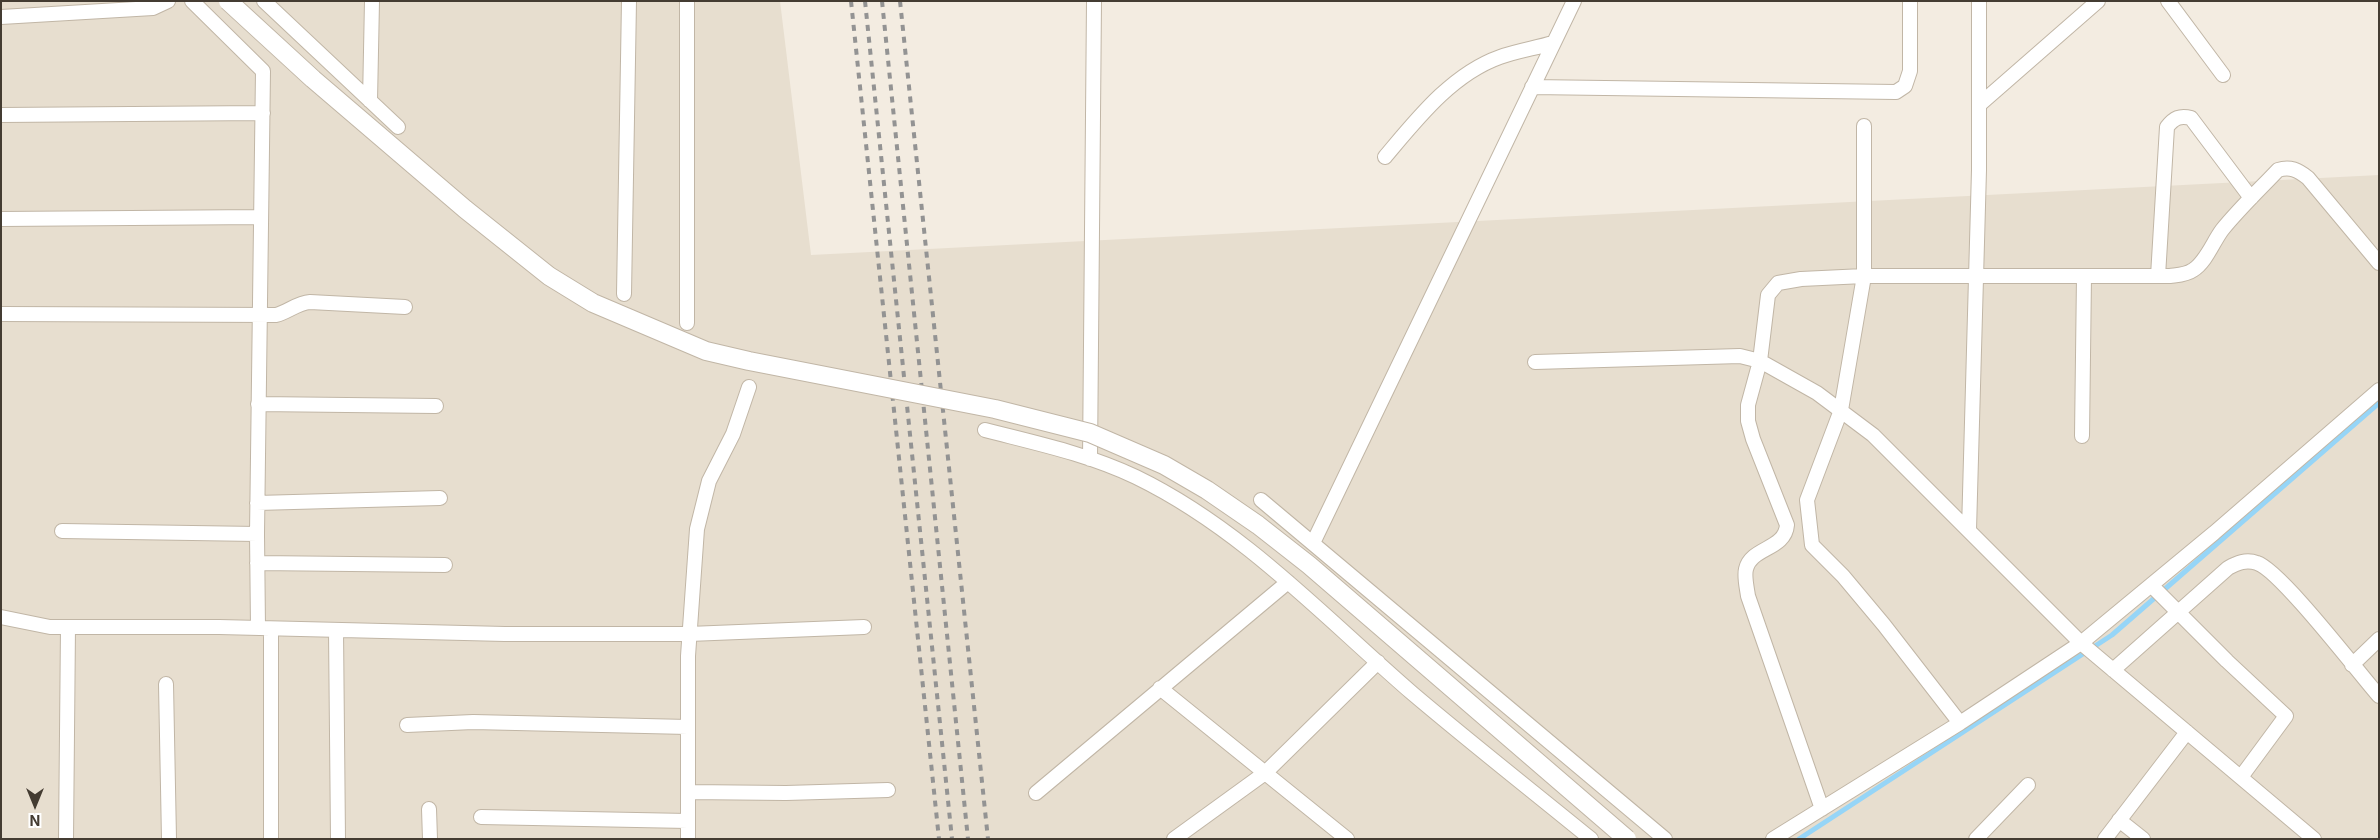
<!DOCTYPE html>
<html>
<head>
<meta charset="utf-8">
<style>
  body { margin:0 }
  #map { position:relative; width:2380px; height:840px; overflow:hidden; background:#f3ece1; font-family:Inter,sans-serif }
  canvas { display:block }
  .frame { position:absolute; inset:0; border:2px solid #443c32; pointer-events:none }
  .north { position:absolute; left:10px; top:780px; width:50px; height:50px; -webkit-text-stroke:4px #fff; paint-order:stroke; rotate:180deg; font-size:14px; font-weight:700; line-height:20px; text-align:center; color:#443c32 }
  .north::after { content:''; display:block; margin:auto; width:18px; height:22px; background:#443c32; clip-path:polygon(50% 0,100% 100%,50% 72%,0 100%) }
</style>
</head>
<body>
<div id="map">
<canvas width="2380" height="840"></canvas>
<div class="frame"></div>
<div class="north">N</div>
</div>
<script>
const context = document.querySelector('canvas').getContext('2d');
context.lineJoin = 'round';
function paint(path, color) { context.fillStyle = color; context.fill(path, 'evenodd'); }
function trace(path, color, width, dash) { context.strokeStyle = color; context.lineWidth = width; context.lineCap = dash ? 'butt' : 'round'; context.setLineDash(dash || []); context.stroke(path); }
const residential = new Path2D(`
  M1 1H780L811 255 2379 175V839H1Z`);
const stream = new Path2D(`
  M1799 839 2112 635 2379 403`);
const minor = new Path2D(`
  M192 1 263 71 257 534 258 628
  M264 1 398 127
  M2168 1 2223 75
  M1 17 153 8 168 1
  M1532 87 1896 92 1905 86 1910 71V1
  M370 101 372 1
  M1979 105 2098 1
  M1 115 263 113
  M1864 126V276L1841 410 1807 500 1812 545 1843 576 1884 625 1960 723
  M1385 157C1417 119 1452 74 1500 57 1517 51 1536 48 1553 43
  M1 219 261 217
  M2158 276 2167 127C2174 118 2180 115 2191 118L2251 198
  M624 294 629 1
  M1 314 276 315C288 312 297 303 310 302L405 307
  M687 323V1
  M1535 362 1740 356 1760 361 1817 393 1873 435 2081 643 2314 839
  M258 404 436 406
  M985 430C1035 443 1088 454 1136 477 1243 529 1324 617 1412 693 1471 743 1531 790 1591 839
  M2082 436 2084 276
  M1090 459 1094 1
  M1261 500 1665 839
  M257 503 440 498
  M1969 530 1979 170V1
  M62 531 257 534
  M1313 543 1574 1
  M257 563 445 565
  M2151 585 2227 661 2286 716 2241 777
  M1 617 50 627H219L505 634H689L864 627
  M271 629V839
  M336 630 338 839
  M2352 665 2379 639
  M2113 670 2228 568C2237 563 2246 559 2257 563 2280 570 2358 672 2379 696
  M166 684 169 839
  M1160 688 1347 839
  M407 725 473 722 688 727
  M688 792 786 793 888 790
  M1036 793 1288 582
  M429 809 430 839
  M1822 809 1748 596C1747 588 1744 577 1746 569 1751 547 1785 550 1787 525L1753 439 1748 421V405L1760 361 1768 295 1778 283 1801 279 1864 276H2170C2177 275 2186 275 2193 270 2206 262 2213 242 2222 230 2239 209 2259 190 2278 170 2290 166 2298 170 2308 178L2379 263
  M481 817 688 821
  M2119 820 2143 839
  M66 839 68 627
  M688 839V656L697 529 709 481 733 434 749 387
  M1174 839 1265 773 1378 662
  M1773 839 1960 723 2081 643 2214 533 2379 390
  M1976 839 2028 785
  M2105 839 2187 732`);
const rail = new Path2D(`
  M851 1 939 839
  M865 1 952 839
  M882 1 968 839
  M900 1 988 839`);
const tertiaryBridge = new Path2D(`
  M228 1 313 79 465 209 549 276 593 303 706 351 749 361 995 409 1090 433 1164 465 1207 490 1258 525 1309 565 1627 839`);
paint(residential, '#e7decf');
trace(stream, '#96d5f7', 5);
trace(minor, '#c1b6a6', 16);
trace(minor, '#fff', 14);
trace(rail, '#939393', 4, [6, 6]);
trace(tertiaryBridge, '#c1b6a6', 20, []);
trace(tertiaryBridge, '#fff', 18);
</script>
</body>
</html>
